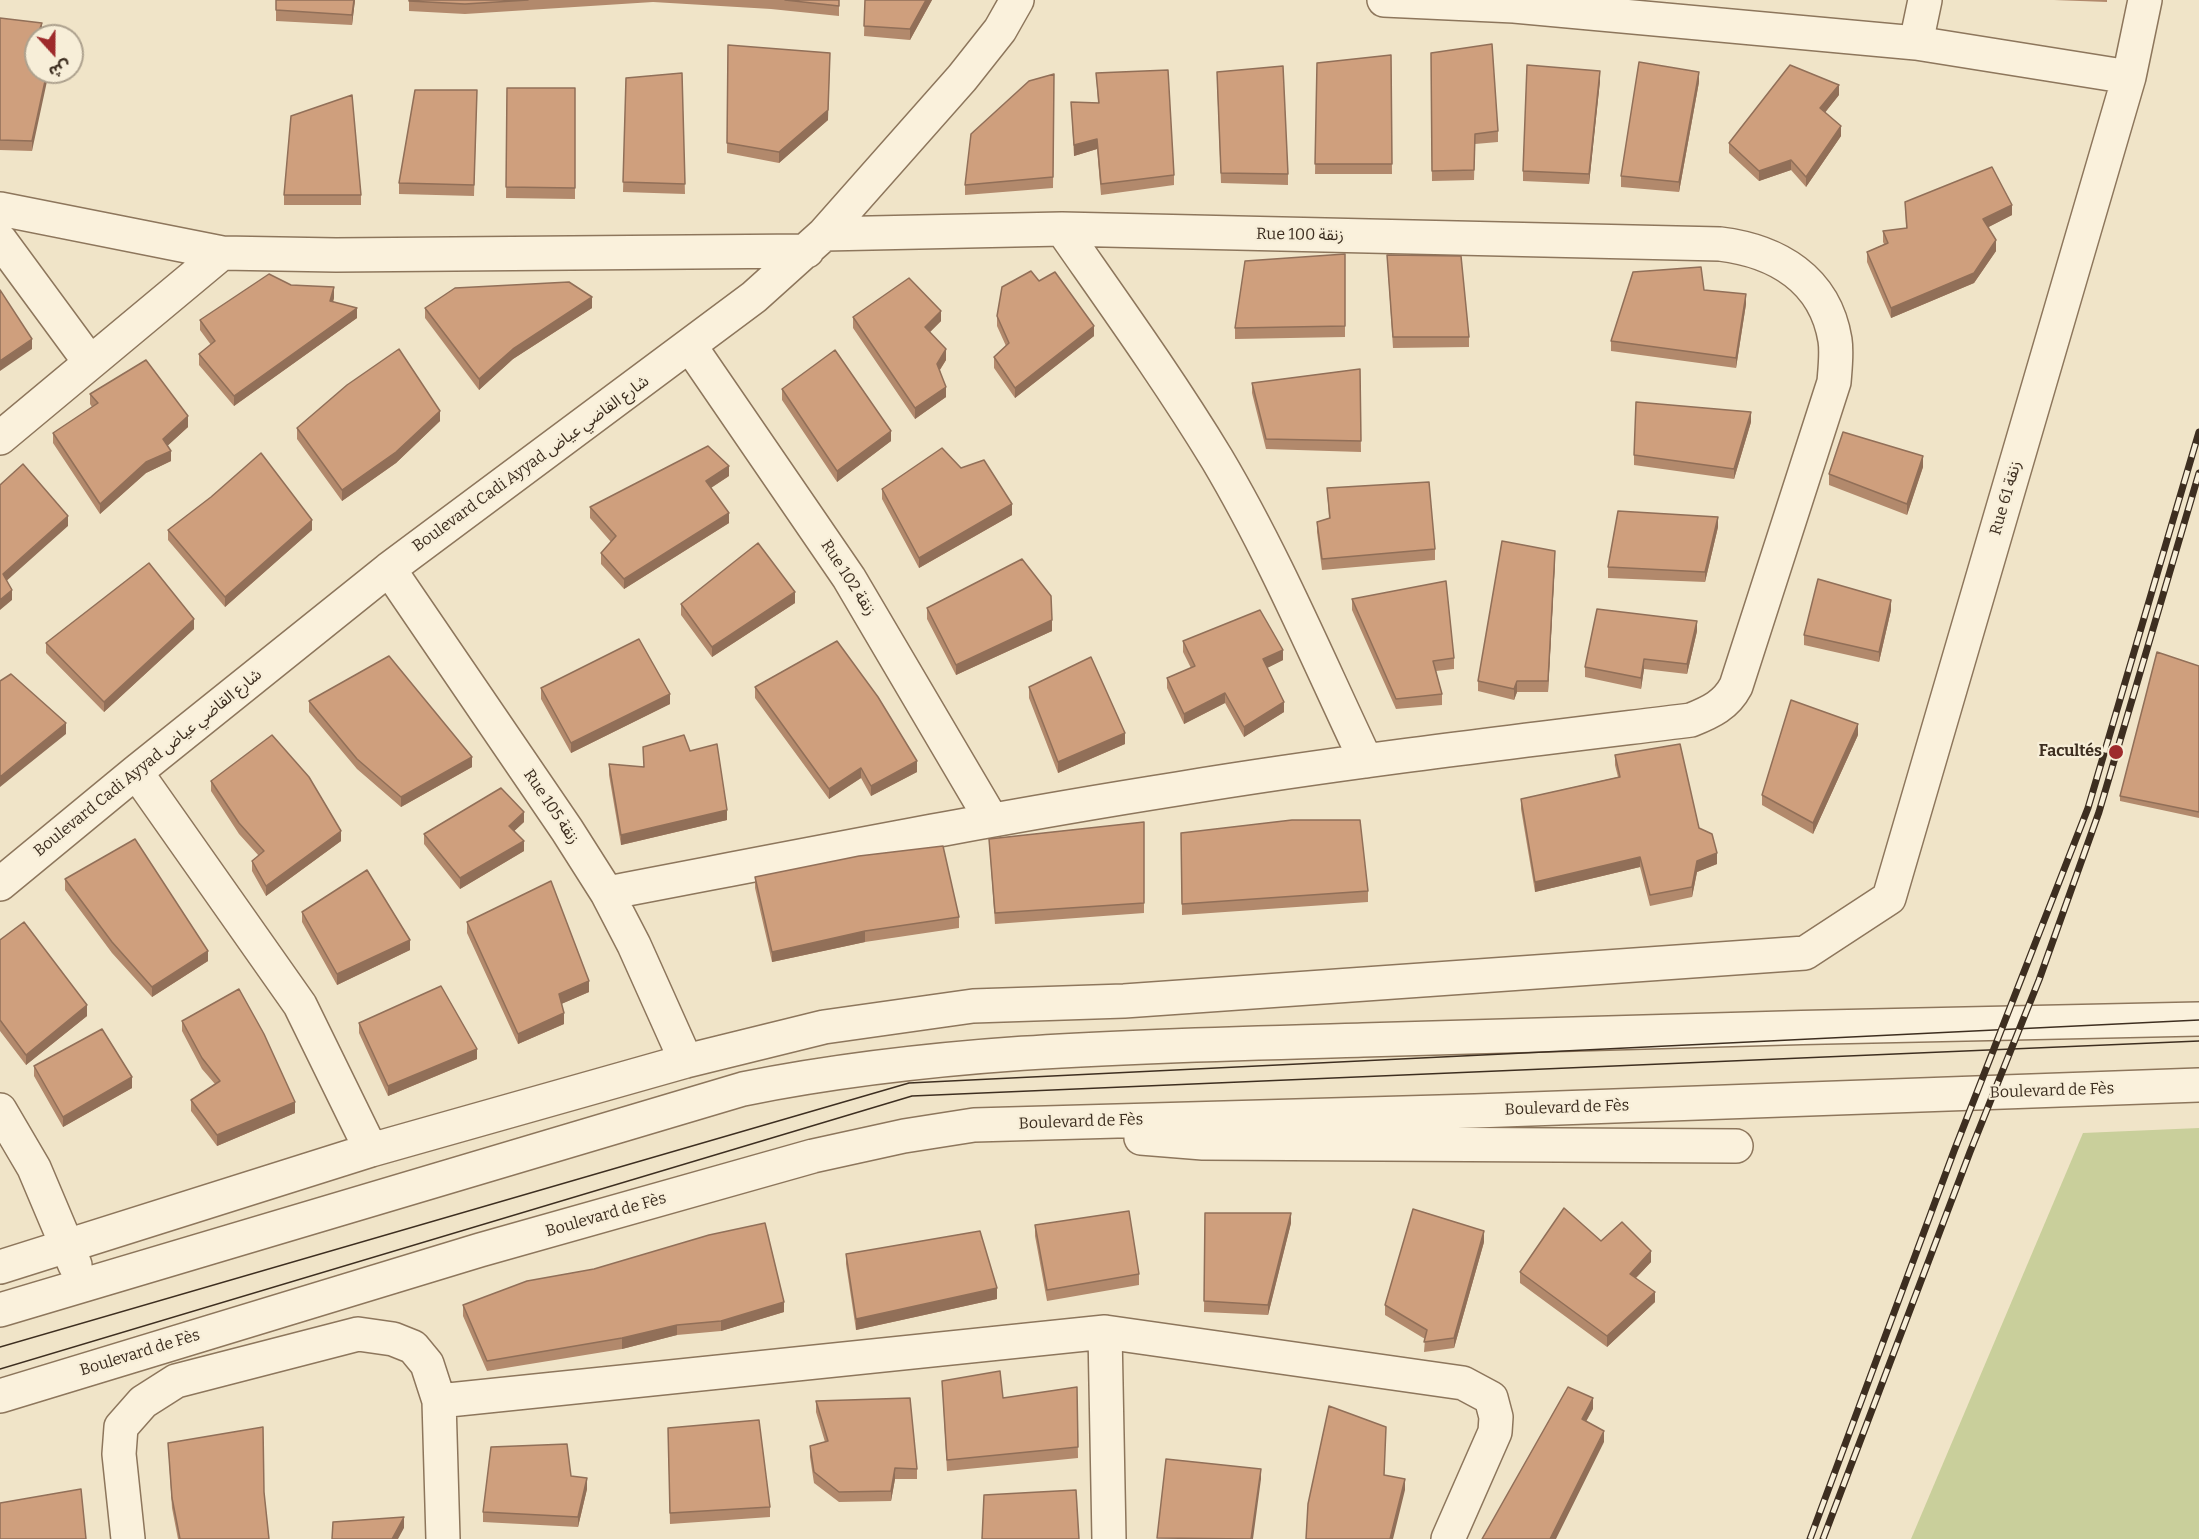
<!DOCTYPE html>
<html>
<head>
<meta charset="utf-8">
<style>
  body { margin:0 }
  #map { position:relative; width:2199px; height:1539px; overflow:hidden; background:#f0e4c8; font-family:Bitter,"Noto Sans Arabic",serif }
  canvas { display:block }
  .north { position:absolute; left:24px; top:24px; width:60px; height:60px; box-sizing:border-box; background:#f7eed8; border:2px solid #ada18e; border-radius:50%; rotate:159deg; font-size:16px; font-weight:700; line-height:24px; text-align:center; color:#3d2e20 }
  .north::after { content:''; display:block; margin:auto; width:21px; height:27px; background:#9e2a2b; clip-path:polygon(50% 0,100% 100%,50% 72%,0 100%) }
</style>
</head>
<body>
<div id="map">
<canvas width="2199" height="1539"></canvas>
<div class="north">ش</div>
</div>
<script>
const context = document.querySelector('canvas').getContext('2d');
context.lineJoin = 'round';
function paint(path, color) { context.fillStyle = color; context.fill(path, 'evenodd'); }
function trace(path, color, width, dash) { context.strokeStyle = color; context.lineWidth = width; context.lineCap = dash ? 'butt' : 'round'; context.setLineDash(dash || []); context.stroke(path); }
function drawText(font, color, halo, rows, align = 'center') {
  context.font = font + ' Bitter,"Noto Sans Arabic",serif'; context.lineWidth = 4.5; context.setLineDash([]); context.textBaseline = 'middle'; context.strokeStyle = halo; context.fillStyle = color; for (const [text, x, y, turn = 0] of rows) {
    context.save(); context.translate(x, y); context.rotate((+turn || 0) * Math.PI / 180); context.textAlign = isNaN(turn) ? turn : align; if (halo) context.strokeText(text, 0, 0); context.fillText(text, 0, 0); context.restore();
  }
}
const green = new Path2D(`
  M2199 1128V1539H1911L2083 1133Z`);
const minor = new Path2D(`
  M1384 0 1514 6 1916 43 2129 77
  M1916 43 1925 0
  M0 209 222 253 336 255 807 251
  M1062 229C1115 305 1169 380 1217 459 1274 555 1318 660 1366 761
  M0 240 89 361
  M690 346 849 578 991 819
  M0 438 222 253
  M389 569 567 830 607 893 634 945 686 1061
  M136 772 300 1005 371 1150
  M0 884 136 772 389 569 754 297 824 234 962 78 1000 30 1017 0
  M607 893C796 857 986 819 1177 789 1348 761 1520 741 1691 720 1711 712 1726 705 1736 686L1834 382C1835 369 1837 353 1835 340 1825 279 1777 251 1720 244L1062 229 824 234
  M0 1110 34 1168 75 1265
  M1141 1138 1203 1143 1736 1146
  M0 1267 371 1150 686 1061 824 1027 973 1006 1124 1001 1805 953 1889 898 2129 77 2145 0
  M0 1310 743 1089C946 1048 1157 1046 1363 1040 1642 1031 1920 1024 2199 1019
  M1105 1332 1109 1539
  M0 1396 480 1250 813 1156 904 1136 974 1125 1475 1111 2199 1085
  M439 1401 1105 1332 1463 1383 1491 1398 1496 1417 1495 1432 1448 1539
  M128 1539 119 1454 121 1427 143 1402 176 1381 358 1334 393 1339 413 1347 427 1364 439 1401 443 1539`);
const tram = new Path2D(`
  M0 1347 909 1083 2199 1020
  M0 1369 912 1096 2199 1041`);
const rail = new Path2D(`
  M1810 1539 1954 1151 2088 808 2199 432
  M1823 1539 1970 1152 2039 980 2099 812 2199 473`);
const wall = new Path2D(`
  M276 0H355L352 25 276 21Z
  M409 0H839V16L771 9 653 2 465 14 409 11Z
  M865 0H932L910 40 864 36Z
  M2054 0H2107V2Z
  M0 18 42 34 36 36 32 151 0 150Z
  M728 45 828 120 779 163 727 153Z
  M1431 53 1498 131V142L1475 144 1474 180 1432 181Z
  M1391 55 1392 174H1315L1317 63Z
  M682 73 685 194 623 192 626 78Z
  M1096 73 1174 175V185L1101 195 1097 149 1074 156 1071 102 1098 103Z
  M1054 74 1053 188 965 195V185Z
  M1600 81 1589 184 1523 181V171Z
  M1217 82 1288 174V185L1221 183Z
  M1699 82 1679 192 1621 187V176Z
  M507 88H575V199L506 198Z
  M477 90 474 196 399 194V183Z
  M1839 95 1825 112 1841 136 1806 187 1791 170 1759 181 1729 153V143Z
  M284 195H361V205H284Z
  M1905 202 2012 215 1988 227 1996 251 1974 283 1891 318 1867 262V252L1884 244 1883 242V231L1906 228Z
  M1345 254V337L1235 339V328Z
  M1387 255 1469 337V347L1393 348Z
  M1039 281 1094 336 1015 398 994 368V357L1006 346 997 326V316Z
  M291 285 334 298 333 302 357 318 234 406 199 365V354L211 345 200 330V320Z
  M1746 304 1736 368 1611 351V341Z
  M425 308H592L513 359 479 390 425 318Z
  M853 317 941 321 930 332 946 360 940 370 946 397 915 419 853 328Z
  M1360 369 1361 452 1266 449 1252 393V383Z
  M782 389 891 441 837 482 782 400Z
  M90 394 188 427 167 446 171 461 146 473 100 514 53 443V433L92 407 90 404Z
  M440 421 396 463 342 501 297 439V428Z
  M1751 422 1734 479 1634 465V455Z
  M1923 467 1907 515 1829 485V474Z
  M961 468 1012 515 919 568 882 499V489Z
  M729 476 711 488 729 523 624 589 601 564V553L611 542 590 518V507Z
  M1327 488 1435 549V560L1322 570 1317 532V522L1329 518Z
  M1718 527 1705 582 1608 578V567Z
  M168 530H312L225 607 168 540Z
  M1555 561 1548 692H1517L1514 700 1478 691V681Z
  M1352 599 1454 658V669L1436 671 1442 694V705L1396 709 1352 610Z
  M795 603 712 657 681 615V604Z
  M927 608 1052 631 956 675 927 619Z
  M1891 610 1879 662 1804 645V635Z
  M194 629 104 712 46 653V643Z
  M1697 631 1687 674 1644 669 1641 689 1585 677V667Z
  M1183 641 1283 660 1267 668 1284 712 1244 737 1225 703 1184 724 1167 688V678L1191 668 1183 652Z
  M2199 666V818L2120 801V796Z
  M755 687 917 772 871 796 861 778 829 799 755 698Z
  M1029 687 1125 744 1058 773 1029 698Z
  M541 688 670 704 571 753 541 699Z
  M309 701 472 767 401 807 357 769 309 712Z
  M1858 735 1813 834 1762 805V795Z
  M643 747 690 751 727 820 621 845 609 775V764L644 767Z
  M1615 755 1699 828 1717 864 1697 872 1692 897 1650 906 1640 867 1535 892 1521 809V799L1618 777 1615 765Z
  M211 781 341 841 266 896 252 871V861L259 856 239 834 211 791Z
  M524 822 514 831 524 851 460 889 424 844V834Z
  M1144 822V913L995 924 989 839Z
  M1181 833 1368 891V902L1182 915Z
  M755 877 959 917V928L865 942 772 962 755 888Z
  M65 879 208 961 152 997 112 953 65 890Z
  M302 912 410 950 337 985 302 922Z
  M467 922 589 992 561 1004 564 1024 518 1044 467 933Z
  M0 940 87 1016 26 1065 0 1031Z
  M182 1021 295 1113 217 1146 191 1111V1100L215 1084 202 1069 182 1031Z
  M359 1023 477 1059 388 1096 359 1033Z
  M34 1066 132 1088 63 1127 34 1076Z
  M1205 1213 1291 1223 1268 1315 1204 1312Z
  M1035 1225 1139 1274V1285L1047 1301 1035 1236Z
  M1601 1241 1651 1262 1636 1278 1655 1302 1607 1347 1520 1283V1272Z
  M1484 1242 1454 1348 1424 1352 1425 1339 1385 1315V1305Z
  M846 1254 997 1299 856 1330 846 1264Z
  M463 1305 784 1312 721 1331 677 1335 622 1349 487 1371 463 1316Z
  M942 1381 1003 1398 1077 1387 1078 1458 947 1471Z
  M816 1401 917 1469V1479H895L891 1501 839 1502 814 1483 810 1457V1446L825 1442 816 1412Z
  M668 1428 770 1507V1517L670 1524Z
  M168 1443 264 1492 269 1539H178L172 1508Z
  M571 1476 587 1489 578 1527 483 1522V1512Z`);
const shadedWall = new Path2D(`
  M354 0H355L352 25V15Z
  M926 0H932L910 40V29Z
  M42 23V34L41 36H37Z
  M830 53 828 120 779 163V152Z
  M1600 71V81L1589 184V174Z
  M47 72H49L32 151V141Z
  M1699 72V82L1679 192V182Z
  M1839 85V95L1820 119V108Z
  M1841 126V136L1806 187V177Z
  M1097 139V149L1074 156V145Z
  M1791 160V170L1759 181V171Z
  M2012 205V215L1983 230V219Z
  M1996 240V251L1974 283 1891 318V308Z
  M334 287V298L330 311V301Z
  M1746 294V304L1736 368V358Z
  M592 297V308L513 359 479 390V379L513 349Z
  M357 308V318L234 406V396Z
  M941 311V321L925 337V327Z
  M1094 326V336L1015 398V388Z
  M32 339V349L0 371V361Z
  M946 349V360L937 374V364Z
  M946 387V397L915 419V408Z
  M440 411V421L396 463 342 501V490Z
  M1751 412V422L1734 479V469Z
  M188 416V427L163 450V439Z
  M891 431V441L837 482V471Z
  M171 451V461L146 473 100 514V504L146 462Z
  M1923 456V467L1907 515V504Z
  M729 466V476L706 491V481Z
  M1012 504V515L919 568V558Z
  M729 513V523L624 589V579Z
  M68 516V526L3 584V574Z
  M1718 517V527L1705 582V572Z
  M312 520V530L225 607V597Z
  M1555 551V561L1548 692V681Z
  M12 590V600L0 610V600Z
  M795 592V603L712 657V647Z
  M1891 600V610L1879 662V652Z
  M194 619V629L104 712V702Z
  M1052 620V631L956 675V665Z
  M1697 621V631L1687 674V664Z
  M1283 650V660L1263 670V659Z
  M1644 659V669L1641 689V678Z
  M1517 681V692L1514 700V689Z
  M1225 693V703L1184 724V714Z
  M670 694V704L571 753V743Z
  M1284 702V712L1244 737V727Z
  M66 723V734L0 787V777Z
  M1858 724V735L1813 834V823Z
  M1125 733V744L1058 773V762Z
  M472 757V767L401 807V797Z
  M917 761V772L871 796V786Z
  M861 768V778L829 799V789Z
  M727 810V820L621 845V835Z
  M524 812V822L509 836V826Z
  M341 831V841L266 896V886Z
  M524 841V851L460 889V878Z
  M1717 853V864L1697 872 1692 897V887L1697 861Z
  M1640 857V867L1535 892V882Z
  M865 931V942L772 962V952Z
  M410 940V950L337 985V974Z
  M208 951V961L152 997V987Z
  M589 981V992L559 1005V994Z
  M87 1005V1016L26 1065V1055Z
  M564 1013V1024L518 1044V1034Z
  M477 1049V1059L388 1096V1086Z
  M132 1077V1088L63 1127V1117Z
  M295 1102V1113L217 1146V1135Z
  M1291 1213V1223L1268 1315V1305Z
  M1484 1231V1242L1454 1348V1338Z
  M1651 1251V1262L1630 1284V1274Z
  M997 1288V1299L856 1330V1319Z
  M1655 1292V1302L1607 1347V1336Z
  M784 1302V1312L721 1331V1321Z
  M677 1325V1335L622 1349V1338Z
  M1593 1398V1409L1582 1429V1419Z
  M1604 1431V1442L1556 1539H1550Z
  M895 1468V1479L891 1501V1491Z
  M1261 1469V1479L1253 1539H1251Z
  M587 1478V1489L578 1527V1517Z
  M1405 1479V1490L1393 1539H1390Z
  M404 1517V1528L398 1539H392Z`);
const building = new Path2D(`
  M276 0H354L352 15 276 10Z
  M409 0H528L465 4 409 1Z
  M785 0H839V6Z
  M865 0H926L910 29 864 26Z
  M0 18 42 23 37 36H36V40L33 49H36V72H47L32 141 0 140Z
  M1492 44 1498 131 1475 134 1474 170 1432 171 1431 53Z
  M728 45 830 53 828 110 779 152 727 143Z
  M1391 55 1392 164H1315L1317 63Z
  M1639 62 1699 72 1679 182 1621 176Z
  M1527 65 1600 71 1589 174 1523 171Z
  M1790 65 1839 85 1820 108 1841 126 1806 177 1791 160 1759 171 1729 143Z
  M1283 66 1288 174 1221 173 1217 72Z
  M1168 70 1174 175 1101 184 1097 139 1074 145 1071 102 1099 103 1096 73Z
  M682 73 685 184 623 182 626 78Z
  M1054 74 1053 177 965 185 971 134 1029 81Z
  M507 88H575V188L506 187Z
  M415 90H477L474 185 399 183Z
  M352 95 361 195H284L291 116Z
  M1992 167 2012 205 1983 219 1996 240 1974 273 1891 308 1867 252 1888 243 1883 231 1907 228 1905 202Z
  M1345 254V326L1235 328 1245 261Z
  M1387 255 1461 256 1469 337H1393Z
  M1701 267 1704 290 1746 294 1736 358 1611 341 1633 272Z
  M1031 271 1039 281 1055 272 1094 326 1015 388 994 357 1009 343 997 316 1002 287Z
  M269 274 291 285 334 287 330 301 357 308 234 396 199 354 215 341 200 320Z
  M909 278 941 311 925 327 946 349 937 364 946 387 915 408 853 317Z
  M569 282 592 297 513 349 479 379 425 308 455 288Z
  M0 290 32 339 0 361Z
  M399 349 440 411 396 452 342 490 297 428 347 385Z
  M835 350 891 431 837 471 782 389Z
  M146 360 188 416 163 439 171 451 146 462 100 504 53 433 98 403 90 394Z
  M1360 369 1361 441 1266 439 1252 383Z
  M1636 402 1751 412 1734 469 1634 455Z
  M1843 432 1923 456 1907 504 1829 474Z
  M708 446 729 466 706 481 729 513 624 579 601 553 616 536 590 507Z
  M942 448 961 468 984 460 1012 504 919 558 882 489Z
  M261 453 312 520 225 597 168 530 211 497Z
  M23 464 68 516 3 574 12 590 0 600V485Z
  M1429 482 1435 549 1322 559 1317 522 1330 518 1327 488Z
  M1618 511 1718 517 1705 572 1608 567Z
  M1502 541 1555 551 1548 681H1517L1514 689 1478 681Z
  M758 543 795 592 712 647 681 604Z
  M1022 559 1051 596 1052 620 956 665 927 608Z
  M149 563 194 619 104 702 46 643Z
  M1818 579 1891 600 1879 652 1804 635Z
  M1446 581 1454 658 1433 661 1442 694 1396 699 1352 599Z
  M1597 609 1697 621 1687 664 1644 659 1641 678 1585 667Z
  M1260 610 1283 650 1263 659 1284 702 1244 727 1225 693 1184 714 1167 678 1195 666 1183 641Z
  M639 639 670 694 571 743 541 688Z
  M837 641 878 697 917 761 871 786 861 768 829 789 755 687Z
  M2157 652 2199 666V812L2120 796Z
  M389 656 472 757 401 797 357 759 309 701Z
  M1091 657 1125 733 1058 762 1029 687Z
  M11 674 66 723 0 777V681Z
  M1791 700 1858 724 1813 823 1762 795Z
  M272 735 309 777 341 831 266 886 252 861 264 851 239 823 211 781Z
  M684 735 690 751 717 744 727 810 621 835 609 764 644 767 643 747Z
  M1680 744 1699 828 1712 834 1717 853 1697 861 1692 887 1650 895 1640 857 1535 882 1521 799 1620 777 1615 755Z
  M501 788 524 812 509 826 524 841 460 878 424 834Z
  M1292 820H1360L1368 891 1182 904 1181 833Z
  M1144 822V903L995 913 989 839Z
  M135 839 208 951 152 987 112 942 65 879Z
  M943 846 959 917 865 931 772 952 755 877 859 856Z
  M367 870 410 940 337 974 302 912Z
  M551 881 589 981 559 994 564 1013 518 1034 467 922Z
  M24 922 87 1005 26 1055 0 1020V940Z
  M441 986 477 1049 388 1086 359 1023Z
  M239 989 264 1034 295 1102 217 1135 191 1100 220 1081 202 1058 182 1021Z
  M102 1029 132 1077 63 1117 34 1066Z
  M1564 1208 1601 1241 1622 1222 1651 1251 1630 1274 1655 1292 1607 1336 1520 1272Z
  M1413 1209 1484 1231 1454 1338 1424 1342 1427 1330 1385 1305Z
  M1129 1211 1139 1274 1047 1290 1035 1225Z
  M1205 1213H1291L1268 1305 1204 1301Z
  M765 1223 784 1302 721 1321 677 1325 622 1338 487 1361 463 1305 527 1281 594 1269 709 1235Z
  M980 1231 997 1288 856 1319 846 1254Z
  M1000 1371 1003 1398 1077 1387 1078 1447 947 1460 942 1381Z
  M1568 1387 1593 1398 1582 1419 1604 1431 1550 1539H1482Z
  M910 1398 917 1469 895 1468 891 1491 839 1492 814 1472 810 1446 828 1441 816 1401Z
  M1329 1406 1386 1427 1384 1475 1405 1479 1390 1539H1306L1308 1504Z
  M759 1420 770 1507 670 1513 668 1428Z
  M263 1427 264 1492 269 1539H180L172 1498 168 1443Z
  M567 1444 571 1476 587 1478 578 1517 483 1512 491 1447Z
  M1166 1459 1261 1469 1251 1539 1157 1538Z
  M81 1489 86 1539H0V1503Z
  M1076 1490 1079 1539H982L984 1495Z
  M404 1517 392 1539H332L333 1522Z`);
const markers = [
  [2116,752,8,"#9e2a2b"]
];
const streetNames = [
  ["Rue 100 زنقة",1300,235,1],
  ["Boulevard Cadi Ayyad شارع القاضي عياض",531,464,-36],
  ["Rue 61 زنقة",2006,498,-74],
  ["Rue 102 زنقة",848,578,57],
  ["Boulevard Cadi Ayyad شارع القاضي عياض",148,763,-39],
  ["Rue 105 زنقة",551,807,56],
  ["Boulevard de Fès",2052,1091,-2],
  ["Boulevard de Fès",1567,1108,-2],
  ["Boulevard de Fès",1081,1122,-2],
  ["Boulevard de Fès",606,1215,-16],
  ["Boulevard de Fès",140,1353,-17]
];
const poiNames = [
  ["Facultés",2102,752]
];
paint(green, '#c9cf9b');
trace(minor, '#8d765c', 36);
trace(minor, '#faf1dc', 33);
trace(tram, '#3d2e20', 1.5);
trace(rail, '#3d2e20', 7);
trace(rail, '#f7eed8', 4.5, [14]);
paint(wall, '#b2896c');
paint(shadedWall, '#916f58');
paint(building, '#cf9f7d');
trace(building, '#916f58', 1.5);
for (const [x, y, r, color] of markers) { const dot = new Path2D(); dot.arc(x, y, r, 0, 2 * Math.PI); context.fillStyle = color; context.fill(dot); trace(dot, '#f7eed8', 2); }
drawText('16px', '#3d2e20', '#f7eed8', streetNames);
drawText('bold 16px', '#3d2e20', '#f7eed8', poiNames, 'right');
</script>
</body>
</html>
